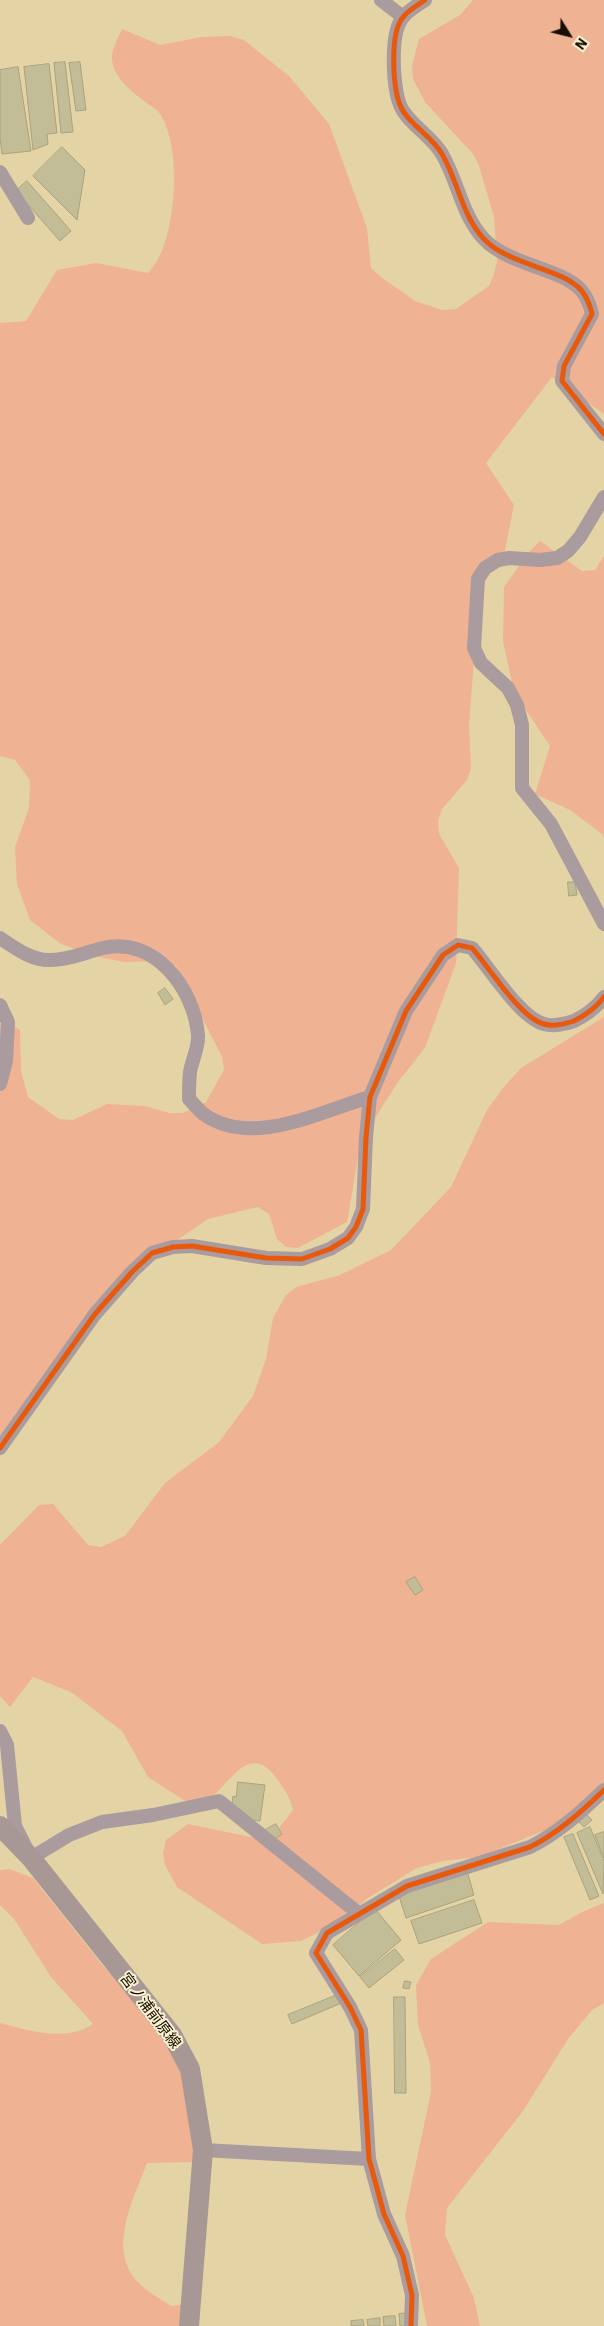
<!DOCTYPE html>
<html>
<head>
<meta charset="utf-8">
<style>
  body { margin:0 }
  #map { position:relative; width:604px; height:2326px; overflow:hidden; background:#e4d4a5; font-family:"IBM Plex Sans",sans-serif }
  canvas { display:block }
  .north { position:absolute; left:544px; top:10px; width:50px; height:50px; -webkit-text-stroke:4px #fbf0cf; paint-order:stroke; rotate:126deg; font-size:14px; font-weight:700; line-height:20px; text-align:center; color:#170f00 }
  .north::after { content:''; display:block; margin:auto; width:18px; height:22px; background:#170f00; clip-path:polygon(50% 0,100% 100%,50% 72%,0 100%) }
</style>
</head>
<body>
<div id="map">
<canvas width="604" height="2326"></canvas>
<div class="north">N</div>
</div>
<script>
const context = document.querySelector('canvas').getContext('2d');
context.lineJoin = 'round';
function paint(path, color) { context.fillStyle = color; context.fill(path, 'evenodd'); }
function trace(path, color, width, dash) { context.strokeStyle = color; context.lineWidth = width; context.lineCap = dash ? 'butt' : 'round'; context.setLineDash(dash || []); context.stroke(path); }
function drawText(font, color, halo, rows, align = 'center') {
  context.font = font + ' "IBM Plex Sans","Noto Sans JP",sans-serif'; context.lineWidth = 4; context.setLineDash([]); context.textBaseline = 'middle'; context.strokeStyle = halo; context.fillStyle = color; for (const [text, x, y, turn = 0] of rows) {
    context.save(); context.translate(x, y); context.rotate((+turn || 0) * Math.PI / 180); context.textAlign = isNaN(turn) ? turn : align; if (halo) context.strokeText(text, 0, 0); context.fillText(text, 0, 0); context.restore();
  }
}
const forest = new Path2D(`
  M473 0H604V414L552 377 486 463 514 505 505 550 485 581 476 632 469 726 471 768 467 780 442 809 438 821 439 834 459 868 456 963 425 1048 398 1082 361 1140 347 1222 298 1248 286 1247 277 1239 269 1214 258 1207 208 1219 136 1268 12 1427 0 1435V1025L9 1024 20 1030 21 1071 28 1097 59 1119 73 1120 107 1104 145 1106 169 1113H183L206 1102 224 1070 222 1057 176 966 160 961 124 962 99 957 61 944 30 920 17 884 15 847 29 808 30 780 15 760 0 756V323L26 321 57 270 96 263 148 273C177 246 183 147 160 114 158 110 152 107 148 104 135 94 118 82 113 65 109 52 117 41 122 29L160 45 201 37 230 36 244 40 290 77 329 124 367 228 371 268 381 277 415 301 442 310 456 309 489 286 494 274 497 261 494 217 479 166 473 154 425 102 413 79 412 66 419 39 460 15Z
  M540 541 582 571 595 570 604 556V838L602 834 570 810 535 794 550 746 514 692 503 641 504 587 529 552Z
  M604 1017V1791L573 1819 479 1857 443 1861 417 1868 368 1898 335 1924 301 1941 262 1944 177 1887 165 1865 163 1853 166 1840 188 1824 265 1840 276 1832 293 1810C290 1796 283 1788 275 1776 247 1740 227 1790 204 1803 201 1805 197 1805 193 1806L148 1777 122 1731 71 1692 33 1677 10 1707 0 1696V1545L39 1505 53 1504 88 1545 101 1547 125 1536 165 1483 219 1442 253 1396 266 1359 273 1318 286 1295 296 1287 340 1275 391 1250 451 1187 487 1110 503 1088 521 1068Z
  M9 1869 33 1878 103 1966 170 2036 195 2097 205 2162 147 2163C135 2196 110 2241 132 2275 140 2288 158 2297 171 2306L187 2304 185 2326H0V2023C29 2031 67 2042 93 2024L51 1977 14 1919 0 1905V1870Z
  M604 1903V2003L592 2010 568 2039 523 2111 447 2208 445 2235 474 2298 480 2326H427L405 2215 431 2092 430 2063 418 2025 416 1985 431 1959 488 1922 559 1925 582 1912Z`);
const building = new Path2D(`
  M65 62 73 132 61 133 54 63Z
  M80 62 86 110 76 111 69 63Z
  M49 64 57 133 47 134 48 144 33 150 24 67Z
  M18 67 31 151 2 154 0 138V70Z
  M62 147 85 170 77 220 33 176Z
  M27 181 71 231 60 241 16 191Z
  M568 882H575L577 895 569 896Z
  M165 988 173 999 165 1005 158 993Z
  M415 1577 423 1590 415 1595 406 1582Z
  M238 1782 265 1785 260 1821 235 1818 231 1811 233 1796 236 1797Z
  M581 1809 592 1820 584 1827 573 1816Z
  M276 1824 282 1834 264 1845 258 1834Z
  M590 1827 604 1861 603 1894 577 1833Z
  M604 1832V1858L595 1835Z
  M573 1834 599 1896 590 1900 564 1837Z
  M467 1871 474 1895 406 1918 398 1893Z
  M474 1900 482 1923 419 1944 411 1921Z
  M375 1909 401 1940 359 1976 333 1945Z
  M395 1949 404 1960 369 1988 360 1977Z
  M405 1981 411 1982 409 1989 403 1988Z
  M342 1993 346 2001 292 2024 288 2015Z
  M394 1997H405L406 2093H395Z
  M408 2313 410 2326H400L399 2314Z
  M395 2316 396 2326H384L383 2317Z
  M380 2318V2326H368L367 2320Z
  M363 2320 364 2326H351V2321Z`);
const street = new Path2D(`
  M381 0 403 17
  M425 0C418 5 409 10 404 16 389 31 393 87 400 105 407 123 432 136 442 154 458 181 462 216 484 239 508 265 561 268 581 290 587 297 590 305 592 314L564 366 562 381 604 434
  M0 172 28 218
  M604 497 580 537 568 551 557 558 540 560 509 558 498 560 485 568 478 579 474 648 481 663 508 688 517 705 522 725V788L551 824 604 924
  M0 938C15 948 32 961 51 960 70 960 86 952 103 948 154 936 194 988 198 1035 199 1047 192 1060 190 1072 189 1081 189 1090 189 1099 194 1104 199 1111 205 1115 253 1148 321 1111 370 1097
  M0 1005 8 1022 6 1061 0 1084
  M0 1448 95 1314 132 1272 152 1253 173 1247 192 1246 266 1258 302 1259 330 1249 348 1238 356 1227 363 1209 366 1137 370 1097 406 1011 443 955 458 945 472 948C489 967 520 1018 544 1024 554 1027 565 1024 574 1021 586 1015 596 1008 604 997
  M0 1731 7 1745 15 1826 31 1858 69 1835 102 1822 153 1815 219 1801 358 1913
  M203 2150 369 2159
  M411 2326 412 2295 403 2256 384 2214 369 2159 361 2030 350 2007 316 1953 327 1933 407 1886 530 1847C558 1833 581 1812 604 1790`);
const secondary = new Path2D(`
  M0 1826 31 1858 172 2035 190 2069 203 2150 189 2326`);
const cycleway = new Path2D(`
  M425 0C418 5 409 10 404 16 389 31 393 87 400 105 407 123 432 136 442 154 458 181 462 216 484 239 508 265 561 268 581 290 587 297 590 305 592 314L564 366 562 381 604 434
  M0 1448 95 1314 132 1272 152 1253 173 1247 192 1246 266 1258 302 1259 330 1249 348 1238 356 1227 363 1209 366 1137 370 1097 406 1011 443 955 458 945 472 948C489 967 520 1018 544 1024 554 1027 565 1024 574 1021 586 1015 596 1008 604 997
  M411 2326 412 2295 403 2256 384 2214 369 2159 361 2030 350 2007 316 1953 327 1933 407 1886 530 1847C558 1833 581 1812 604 1790`);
const streetNames = [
  ["宮ノ浦前原線",150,2011,53]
];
paint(forest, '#efb293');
paint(building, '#c2bc97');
trace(building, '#a9a27c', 1);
trace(street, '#a99b9e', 14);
trace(secondary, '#a89895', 20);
trace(cycleway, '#e8590c', 5);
drawText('15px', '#170f00', '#fbf0cf', streetNames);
</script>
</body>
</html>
